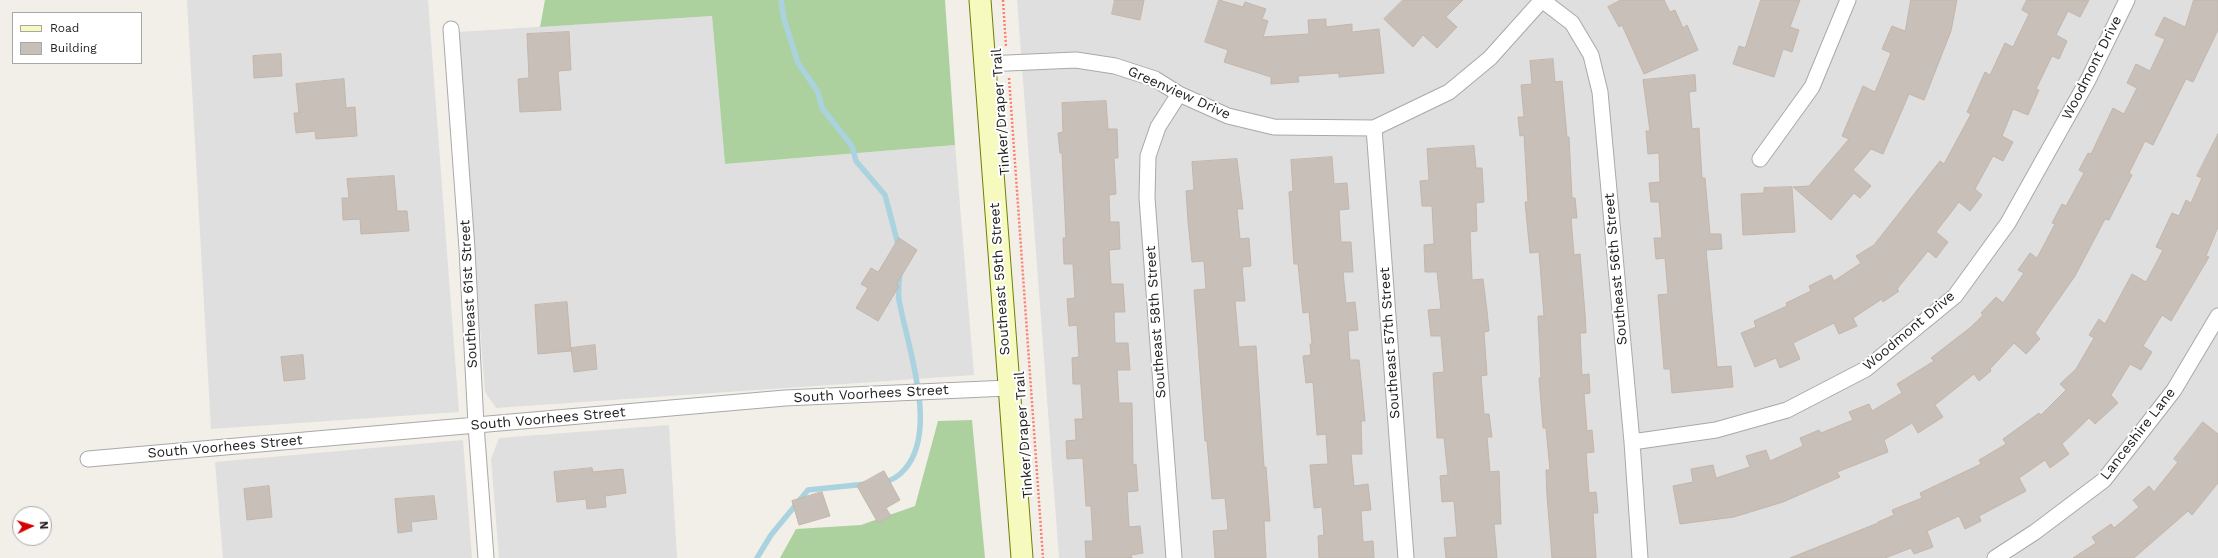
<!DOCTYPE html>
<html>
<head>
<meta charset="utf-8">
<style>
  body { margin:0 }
  #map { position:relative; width:2218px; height:558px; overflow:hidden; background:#f2efe9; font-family:"Work Sans",sans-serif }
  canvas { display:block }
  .legend { position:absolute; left:12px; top:12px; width:130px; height:52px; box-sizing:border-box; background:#fff; border:1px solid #a7a7a7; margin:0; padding:5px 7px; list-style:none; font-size:12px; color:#222 }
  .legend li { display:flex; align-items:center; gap:8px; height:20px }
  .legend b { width:20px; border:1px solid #a7a7a7 }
  .north { position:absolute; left:12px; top:506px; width:40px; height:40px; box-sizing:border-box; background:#fff; border:1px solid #a7a7a7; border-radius:50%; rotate:86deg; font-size:11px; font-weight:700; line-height:16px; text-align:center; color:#222 }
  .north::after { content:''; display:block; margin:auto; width:14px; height:18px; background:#d40000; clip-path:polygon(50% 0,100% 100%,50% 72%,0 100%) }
</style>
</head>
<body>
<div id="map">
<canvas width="2218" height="558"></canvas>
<ul class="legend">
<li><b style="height:5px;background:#f7fabf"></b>Road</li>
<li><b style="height:11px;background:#c7bfb8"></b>Building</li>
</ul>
<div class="north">N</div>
</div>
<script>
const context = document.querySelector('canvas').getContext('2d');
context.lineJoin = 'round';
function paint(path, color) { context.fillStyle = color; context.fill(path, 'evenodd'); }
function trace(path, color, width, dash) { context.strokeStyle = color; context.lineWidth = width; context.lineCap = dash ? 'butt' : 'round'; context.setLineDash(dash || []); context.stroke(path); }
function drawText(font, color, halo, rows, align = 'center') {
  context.font = font + ' "Work Sans",sans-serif'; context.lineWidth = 4; context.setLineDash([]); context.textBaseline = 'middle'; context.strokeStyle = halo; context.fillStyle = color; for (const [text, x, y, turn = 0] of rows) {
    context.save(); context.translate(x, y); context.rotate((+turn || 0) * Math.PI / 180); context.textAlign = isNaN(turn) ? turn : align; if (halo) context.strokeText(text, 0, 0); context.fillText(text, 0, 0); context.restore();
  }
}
const residential = new Path2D(`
  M187 0H428L459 412 211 429Z
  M1017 0H2218V558H1059Z
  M712 16 725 164 955 145 974 375 496 408 485 392 457 32Z
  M669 425 677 558H499L491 459 499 438Z
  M463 440 472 558H223L215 462Z`);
const forest = new Path2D(`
  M545 0H945L955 145 725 164 712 16 540 27Z
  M972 420 985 558H780L796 529 861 525 915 506 938 421Z`);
const stream = new Path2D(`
  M781 0 784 19 798 63 818 92 822 108 852 146 856 161 885 195 899 248
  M883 482C892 481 899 476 905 469 939 430 907 345 899 300 898 292 899 281 900 273
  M757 558 771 535 808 490 866 484`);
const building = new Path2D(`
  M1115 0H1144L1140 20 1112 14Z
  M1219 0 1243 7 1245 2 1266 9 1262 19 1268 21 1263 37 1309 34 1308 20 1326 19V27L1352 24V32L1379 29 1384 73 1339 77V73L1298 76 1299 82 1271 84V77L1224 62 1228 50 1205 42Z
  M1403 0H1463L1446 17 1457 27 1437 48 1423 35 1413 47 1384 19Z
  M1621 0H1664L1670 12 1675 10 1683 28 1687 25 1698 50 1644 74 1622 25 1619 27 1608 7Z
  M1761 0H1800L1790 27 1799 30 1792 52 1783 49 1774 77 1733 64 1739 46 1745 48Z
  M1911 0H1957L1951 31 1924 100 1909 94 1883 154 1871 149 1853 170 1871 186 1860 198 1854 193 1831 220 1793 187 1809 186 1849 139 1842 136 1863 86 1875 92 1891 53 1882 49 1892 26 1905 31Z
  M2027 0H2089L2080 17 2068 11 2056 35 2067 41 2059 59 2052 56 2036 89 2039 90 2028 115 2013 109 2002 136 2013 142 2003 161 1993 156 1975 189 1982 195 1970 211 1959 202 1936 232 1948 242 1936 258 1928 251 1897 289 1899 291 1883 302 1882 299 1853 318 1857 326 1839 334 1834 323 1793 343 1800 359 1780 368 1776 358 1755 367 1741 333 1756 327 1754 321 1787 306 1786 303 1811 291 1809 286 1831 275 1834 281 1861 263 1856 256 1874 245 1940 161 1944 164 1971 114 1967 112 1985 72 1990 75 2005 43 2013 47 2029 14 2022 10Z
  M2194 0H2218V30L2193 82 2186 79 2153 145 2145 141 2129 173 2132 175 2109 220 2105 219 2075 276 2035 333 2040 339 2026 354 2014 343 1990 369 1991 371 1979 381 1974 374 1935 405 1943 417 1918 433 1912 423 1884 440 1888 452 1837 472 1840 477 1783 502 1734 517 1680 524 1673 486 1693 482 1691 469 1713 465 1716 478 1750 467 1746 456 1766 450 1770 461 1803 446 1800 438 1819 430 1821 433 1853 420 1849 412 1869 404 1872 411 1902 393 1897 384 1934 361 1931 358 1971 327 1983 315 1981 313 1996 297 2003 303 2024 273 2018 270 2030 253 2037 258 2055 224 2052 223 2062 204 2066 206 2084 173 2079 170 2088 153 2091 154 2113 108 2124 114 2137 88 2127 83 2136 64 2150 71 2165 39 2155 35 2164 17 2185 27Z
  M569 32 571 70 558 71 561 110 520 112 518 79 529 78 527 34Z
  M281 54 282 76 254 78 253 56Z
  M1553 59 1555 82 1562 81 1567 137H1569L1572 198H1575L1577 218H1571L1574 255 1580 254 1585 313 1586 333H1580L1582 375 1589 374 1590 393 1584 394 1587 431 1592 430 1594 452 1586 453 1589 493 1596 492 1598 513H1593L1596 558H1552L1547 496 1546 470H1550L1546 428H1543L1539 378H1541L1538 316H1544L1539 252 1530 253 1525 202H1528L1524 135 1520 136 1518 117H1524L1521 85 1532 84 1530 61Z
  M1695 75 1696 91 1689 92 1692 129 1699 128 1702 178H1705L1710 234H1721L1722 249 1706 250 1717 367 1731 366 1733 387 1672 393 1670 369H1664L1658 295 1668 294 1665 258 1656 259 1654 238H1662L1659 202H1651L1649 183 1660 182 1659 153 1648 154 1646 131H1650L1643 80Z
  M344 79 346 108 355 107 357 136 316 139 315 131 296 133 294 113H299L296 84Z
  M1106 101 1108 129H1117L1118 158H1114L1116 194 1109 195 1110 222H1119L1120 249 1109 250 1111 284H1123L1125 312H1114L1115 343H1128L1130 370H1117L1119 403H1132L1133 465 1136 464 1138 491 1127 492 1129 527 1140 526 1143 553 1131 555 1132 558H1086L1085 541H1093L1091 506H1086L1083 458 1067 459 1066 441 1076 440 1075 419H1083L1081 384H1073L1072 358 1079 357 1077 325 1069 326 1067 299 1075 298 1073 264H1064L1063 238H1066L1062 153H1060L1058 133 1063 132 1062 103Z
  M2218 134V227L2206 256 2209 257 2171 321 2162 315 2143 346 2152 352 2141 370 2130 364 2111 395 2118 403 2095 424 2089 418 2062 444 2069 454 2050 468 2045 460 2019 478 2026 491 1979 516 1981 521 1965 529 1959 516 1927 531 1933 547 1914 554 1911 548 1885 558H1790L1878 523V522L1894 515 1892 510 1922 498 1920 493 1981 464 1979 460 2006 444 2003 439 2039 413 2041 415 2066 390 2060 384 2076 369 2094 338 2089 335 2099 319 2105 324 2132 274 2146 282 2163 250 2156 247 2172 213 2179 216 2186 200 2191 203 2202 178 2197 176Z
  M1474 146 1476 168H1482L1484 202 1476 203 1477 231 1470 232 1472 280 1483 279 1487 311 1489 331 1484 332 1487 375 1481 376 1484 414H1489L1492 437H1487L1490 472 1499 471 1501 524H1494L1497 558H1446L1444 538 1457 537 1454 501 1442 502 1440 476 1448 475 1444 438H1437L1433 373 1444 372 1441 336H1431L1428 310 1441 309 1437 272H1425L1424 245 1434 244 1432 206H1422L1420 181 1429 180 1427 149Z
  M1332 157 1334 184 1347 183 1349 209 1339 210 1341 242H1351L1353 272H1343L1346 303 1355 302 1358 330 1348 331 1350 360H1359L1363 400 1365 421H1361L1362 454H1351L1354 486 1368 484 1371 510 1361 511 1363 542 1373 541 1374 558H1319L1318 536 1324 535 1322 507 1314 508 1310 465 1328 464 1326 434 1317 435 1313 382 1306 383 1303 356 1311 355 1310 344H1312L1309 312 1303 313 1298 264H1294L1289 192 1293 191 1291 160Z
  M1237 159 1243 209H1237L1240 239 1249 238 1251 266 1242 267 1245 301H1235L1239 347 1256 346 1264 467H1266L1270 521H1264L1266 558H1215L1213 531 1228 530 1225 498 1212 499 1207 441H1205L1194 290 1206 289 1204 261 1192 262 1188 221 1186 191 1194 190 1192 162Z
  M394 176 397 211H407L409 231 361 234 360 219 343 220 342 198H349L347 179Z
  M1792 187 1795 232 1743 235 1741 194 1764 193V188Z
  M899 238 917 250 896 285 899 286 878 321 856 308 868 288 861 284 871 268 878 272Z
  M567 302 571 351 538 354 535 305Z
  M595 345 597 369 574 372 571 348Z
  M303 355 305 379 284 381 281 357Z
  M2203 422 2218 434V483L2192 515 2188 511 2134 558H2073L2096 543 2092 537 2111 524 2114 528 2139 507 2133 500 2149 486 2154 492 2178 462 2174 459Z
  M592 468 593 472 623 469 626 493 605 496 606 507 587 509 586 499 557 502 554 472Z
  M884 471 900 500 886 508 891 516 878 523 857 486Z
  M269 486 272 517 247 520 244 489Z
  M822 492 830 516 799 525 792 501Z
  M434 496 437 519 411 522 412 531 398 533 395 499Z`);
const path = new Path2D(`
  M1003 0 1006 47
  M1009 78 1043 558`);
const street = new Path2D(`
  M1542 0 1572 23 1591 55 1600 92 1632 442 1640 558
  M451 29 467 249 476 425 486 558
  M985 64 1076 60 1115 66 1155 79 1179 94 1228 116 1274 127 1374 128 1449 92 1490 58 1542 0
  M1374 128 1406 558
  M1760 159 1812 87 1848 0
  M1632 442 1716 430 1787 410 1866 369 1955 296 2008 223 2088 80 2127 0
  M88 459 785 398 1008 388
  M1174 558 1147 198 1148 156 1158 127 1179 94
  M1995 558 2035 532 2104 480 2174 390 2218 316`);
const secondary = new Path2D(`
  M980 0 1022 558`);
const streetNames = [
  ["Woodmont Drive",2092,68,-63],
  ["Greenview Drive",1179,93,24],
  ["Tinker/Draper Trail",1001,112,-94],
  ["Southeast 56th Street",1616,269,-95],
  ["Southeast 59th Street",1000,279,-94],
  ["Southeast 61st Street",469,294,-93],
  ["Southeast 58th Street",1156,322,-94],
  ["Woodmont Drive",1909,331,-40],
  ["Southeast 57th Street",1390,343,-94],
  ["South Voorhees Street",871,394,-3],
  ["South Voorhees Street",548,419,-5],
  ["Lanceshire Lane",2138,434,-52],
  ["Tinker/Draper Trail",1024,435,-94],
  ["South Voorhees Street",225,447,-5]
];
paint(residential, '#e0dfdf');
paint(forest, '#add19e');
trace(stream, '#aad3df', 5.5);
paint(building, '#c7bfb8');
trace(building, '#c4b6ab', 1);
trace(street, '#a9a9a9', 17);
trace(secondary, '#707d05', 23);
trace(path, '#fa8072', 2.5, [2, 2]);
trace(street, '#fff', 15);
trace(secondary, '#f7fabf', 21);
drawText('14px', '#222', '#fff', streetNames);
</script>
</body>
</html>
